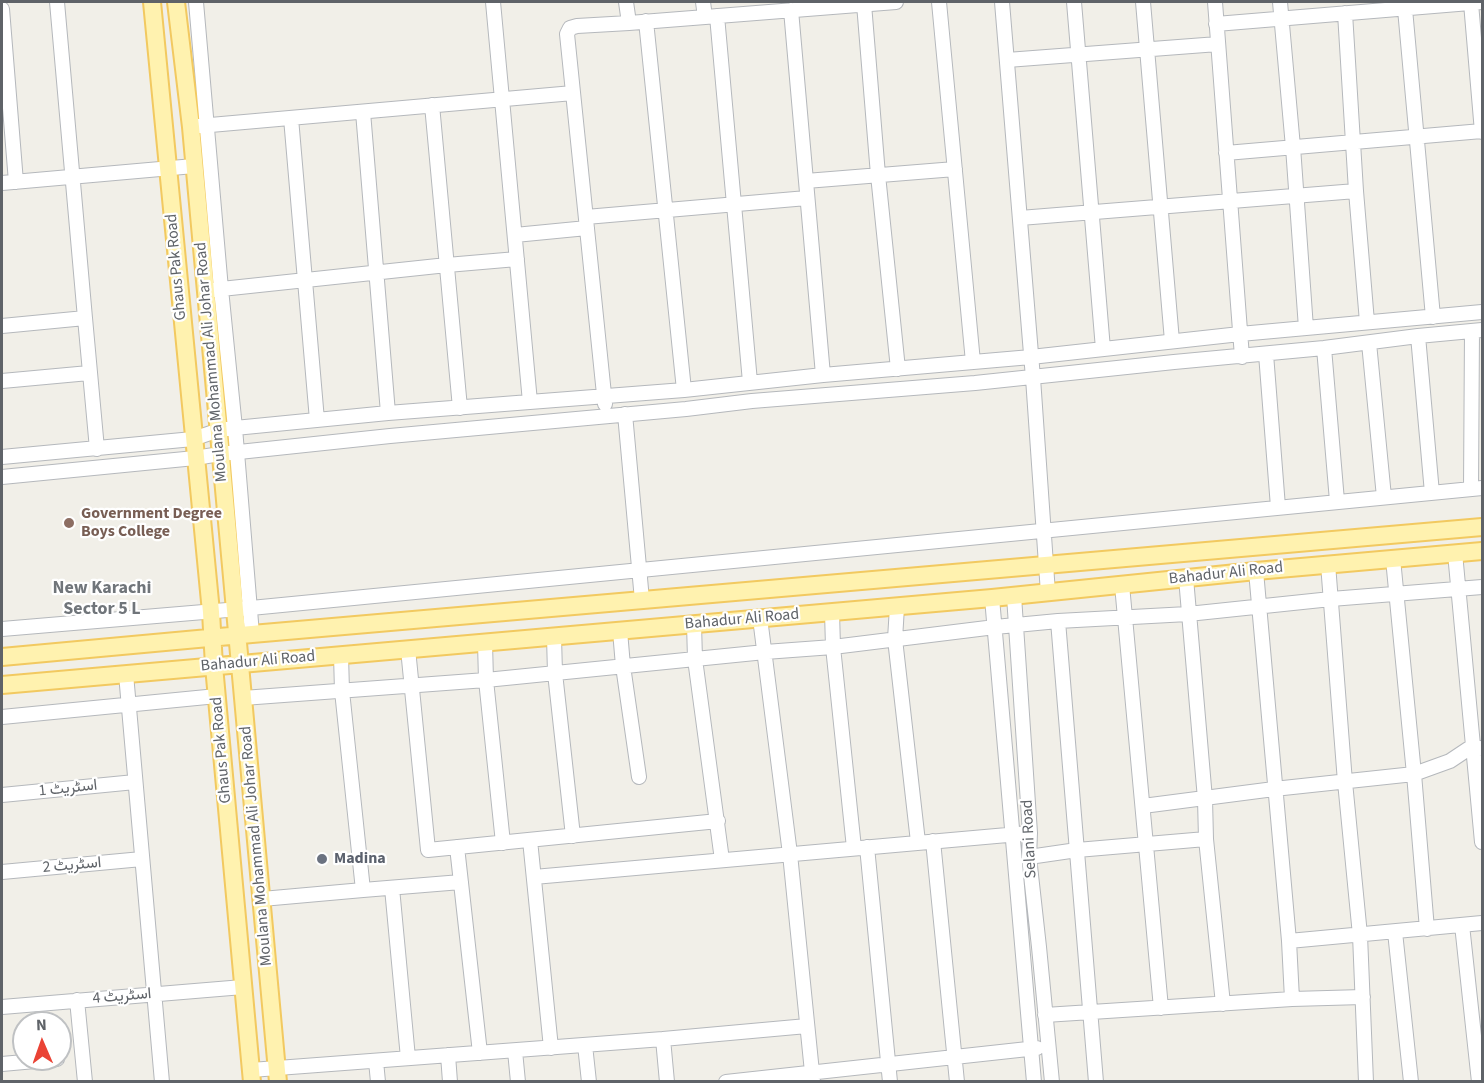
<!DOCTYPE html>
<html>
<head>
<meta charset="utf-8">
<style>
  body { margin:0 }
  #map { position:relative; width:1484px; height:1083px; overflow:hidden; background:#f1efe8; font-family:"Source Sans 3",sans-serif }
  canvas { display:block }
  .frame { position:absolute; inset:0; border:3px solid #5f6368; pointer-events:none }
  .north { position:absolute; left:12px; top:1011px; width:60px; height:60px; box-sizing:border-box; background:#fff; border:2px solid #bfc1c3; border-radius:50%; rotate:358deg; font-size:16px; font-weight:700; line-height:24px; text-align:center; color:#5f6368 }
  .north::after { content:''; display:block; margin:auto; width:21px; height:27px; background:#ea4335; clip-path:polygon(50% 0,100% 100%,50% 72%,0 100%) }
</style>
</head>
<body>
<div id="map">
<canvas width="1484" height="1083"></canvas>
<div class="frame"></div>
<div class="north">N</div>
</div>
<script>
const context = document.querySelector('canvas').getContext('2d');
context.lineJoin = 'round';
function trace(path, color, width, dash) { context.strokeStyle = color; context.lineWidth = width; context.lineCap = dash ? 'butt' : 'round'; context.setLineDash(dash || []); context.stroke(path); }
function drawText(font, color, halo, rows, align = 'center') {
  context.font = font + ' "Source Sans 3",Vazirmatn,sans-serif'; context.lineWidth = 4.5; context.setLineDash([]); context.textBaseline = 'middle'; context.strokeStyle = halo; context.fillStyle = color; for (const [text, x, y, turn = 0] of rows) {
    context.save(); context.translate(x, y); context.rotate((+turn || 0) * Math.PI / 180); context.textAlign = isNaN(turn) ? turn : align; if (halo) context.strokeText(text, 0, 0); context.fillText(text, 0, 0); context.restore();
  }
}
const minor = new Path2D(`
  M196 2 221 289 235 428 252 634
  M493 2 530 402
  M626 2 629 23
  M703 2 705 17
  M939 2 973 362
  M1002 2 1033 378 1048 593
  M1074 2 1103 349
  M1143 2 1172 341
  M1215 2 1242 357
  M1280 2 1293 147 1306 328
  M1471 3 1482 132
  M864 4 878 175 898 369
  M2 9 16 182
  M1405 9 1433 317
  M791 10 823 375
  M1345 13 1356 191 1367 322
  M717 16 750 382
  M646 21 684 390
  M1216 24 1482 2
  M1007 60 1218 44
  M432 105 460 408
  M363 112 388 413
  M291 118 317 420
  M199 126 573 93
  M1226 153 1482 131
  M806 181 955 169
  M2 183 194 166
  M586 217 807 198
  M1020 218 1356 191
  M515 235 587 228
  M212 290 447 265 517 259
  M85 318 97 449
  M2 326 85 318 57 2
  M1418 336 1432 493
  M1369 343 1384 497
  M1324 348 1337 501
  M1266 354 1278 507
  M2 381 89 373
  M605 404 567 34 570 28 577 26 629 23 896 2
  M625 414 642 600
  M2 457 193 439 219 430 235 428 388 413 684 390 823 375 1031 357 1240 334 1482 312
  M2 477 195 458 220 454 390 436 686 409 752 401 975 383 1174 362 1324 348 1418 336 1482 330
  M1471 489 1472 331
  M1455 553 1482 842
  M1393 559 1414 774 1427 929
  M1328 564 1345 782 1360 935 1366 1082
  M1256 571 1289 941 1292 999
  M1186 578 1205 799 1206 839 1223 1004
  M1122 585 1161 1008
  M1014 596 1030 833 1029 857 1039 947 1052 1082
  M992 598 1034 1082
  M897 607 895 639 918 842
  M832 612 833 647 854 848
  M760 618 790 854 813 1082
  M1058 621 1096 1082
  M694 624 695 659 722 860
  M2 629 251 608 1482 488
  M620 631 623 666 639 777
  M554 637 555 673 573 836
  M485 643 486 680 503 843
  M408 649 428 850 718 821
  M341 655 342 691 363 890 461 882
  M126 674 162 1082
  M243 698 486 680 765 652 833 647 995 627 1058 621 1188 614 1331 599 1482 587
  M2 717 217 696
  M2 795 135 782
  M1143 806 1274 789 1414 774 1450 761 1468 749 1482 748
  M530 840 551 1048
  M933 841 957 1082
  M457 847 480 1053
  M867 847 890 1082
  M1029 857 1077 850 1206 839
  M2 872 142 859
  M534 877 1030 833
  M392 888 408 1058
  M262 899 363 890
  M1462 925 1479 1082
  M1395 932 1411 1082
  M1289 941 1482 923
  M77 1000 85 1082
  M2 1007 243 987
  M1045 1015 1292 999 1363 997
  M663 1039 667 1082
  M585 1045 589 1082
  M515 1051 518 1082
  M448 1055 450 1082
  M376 1061 378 1082
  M2 1064 57 1059
  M251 1070 663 1039 807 1026
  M726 1082 1037 1048`);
const major = new Path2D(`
  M152 2 211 612 214 666 252 1082
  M176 2 191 127 278 1082
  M2 657 252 634 1482 527
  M2 685 992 598 1256 571 1482 551`);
const markers = [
  [69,523,6,"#8d6e63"],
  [322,859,6,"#6b7280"]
];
const streetNames = [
  ["Ghaus Pak Road",177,267,-95],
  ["Moulana Mohammad Ali Johar Road",212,362,-95],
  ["Bahadur Ali Road",1226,574,-6],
  ["Bahadur Ali Road",742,620,-5],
  ["Bahadur Ali Road",258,662,-5],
  ["Ghaus Pak Road",222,750,-95],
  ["اسٹریٹ 1",68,789,-6],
  ["Selani Road",1030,839,-93],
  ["Moulana Mohammad Ali Johar Road",257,846,-95],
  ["اسٹریٹ 2",72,866,-5],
  ["اسٹریٹ 4",122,997,-5]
];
const educationNames = [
  ["Government Degree",81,514],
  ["Boys College",81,532]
];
const worshipNames = [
  ["Madina",334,859]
];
const neighbourhoodNames = [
  ["New Karachi",102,589],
  ["Sector 5 L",102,610]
];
trace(minor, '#b5b8bc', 16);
trace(major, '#f2c960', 20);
trace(minor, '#fff', 14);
trace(major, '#fff2af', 16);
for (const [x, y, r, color] of markers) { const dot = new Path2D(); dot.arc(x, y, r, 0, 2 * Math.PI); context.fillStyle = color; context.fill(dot); trace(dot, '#fff', 2); }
drawText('16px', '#5f6368', '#fff', streetNames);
drawText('bold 16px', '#785e54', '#fff', educationNames, 'left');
drawText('bold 16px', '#5b616d', '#fff', worshipNames, 'left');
drawText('bold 18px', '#70757a', '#fff', neighbourhoodNames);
</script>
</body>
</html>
